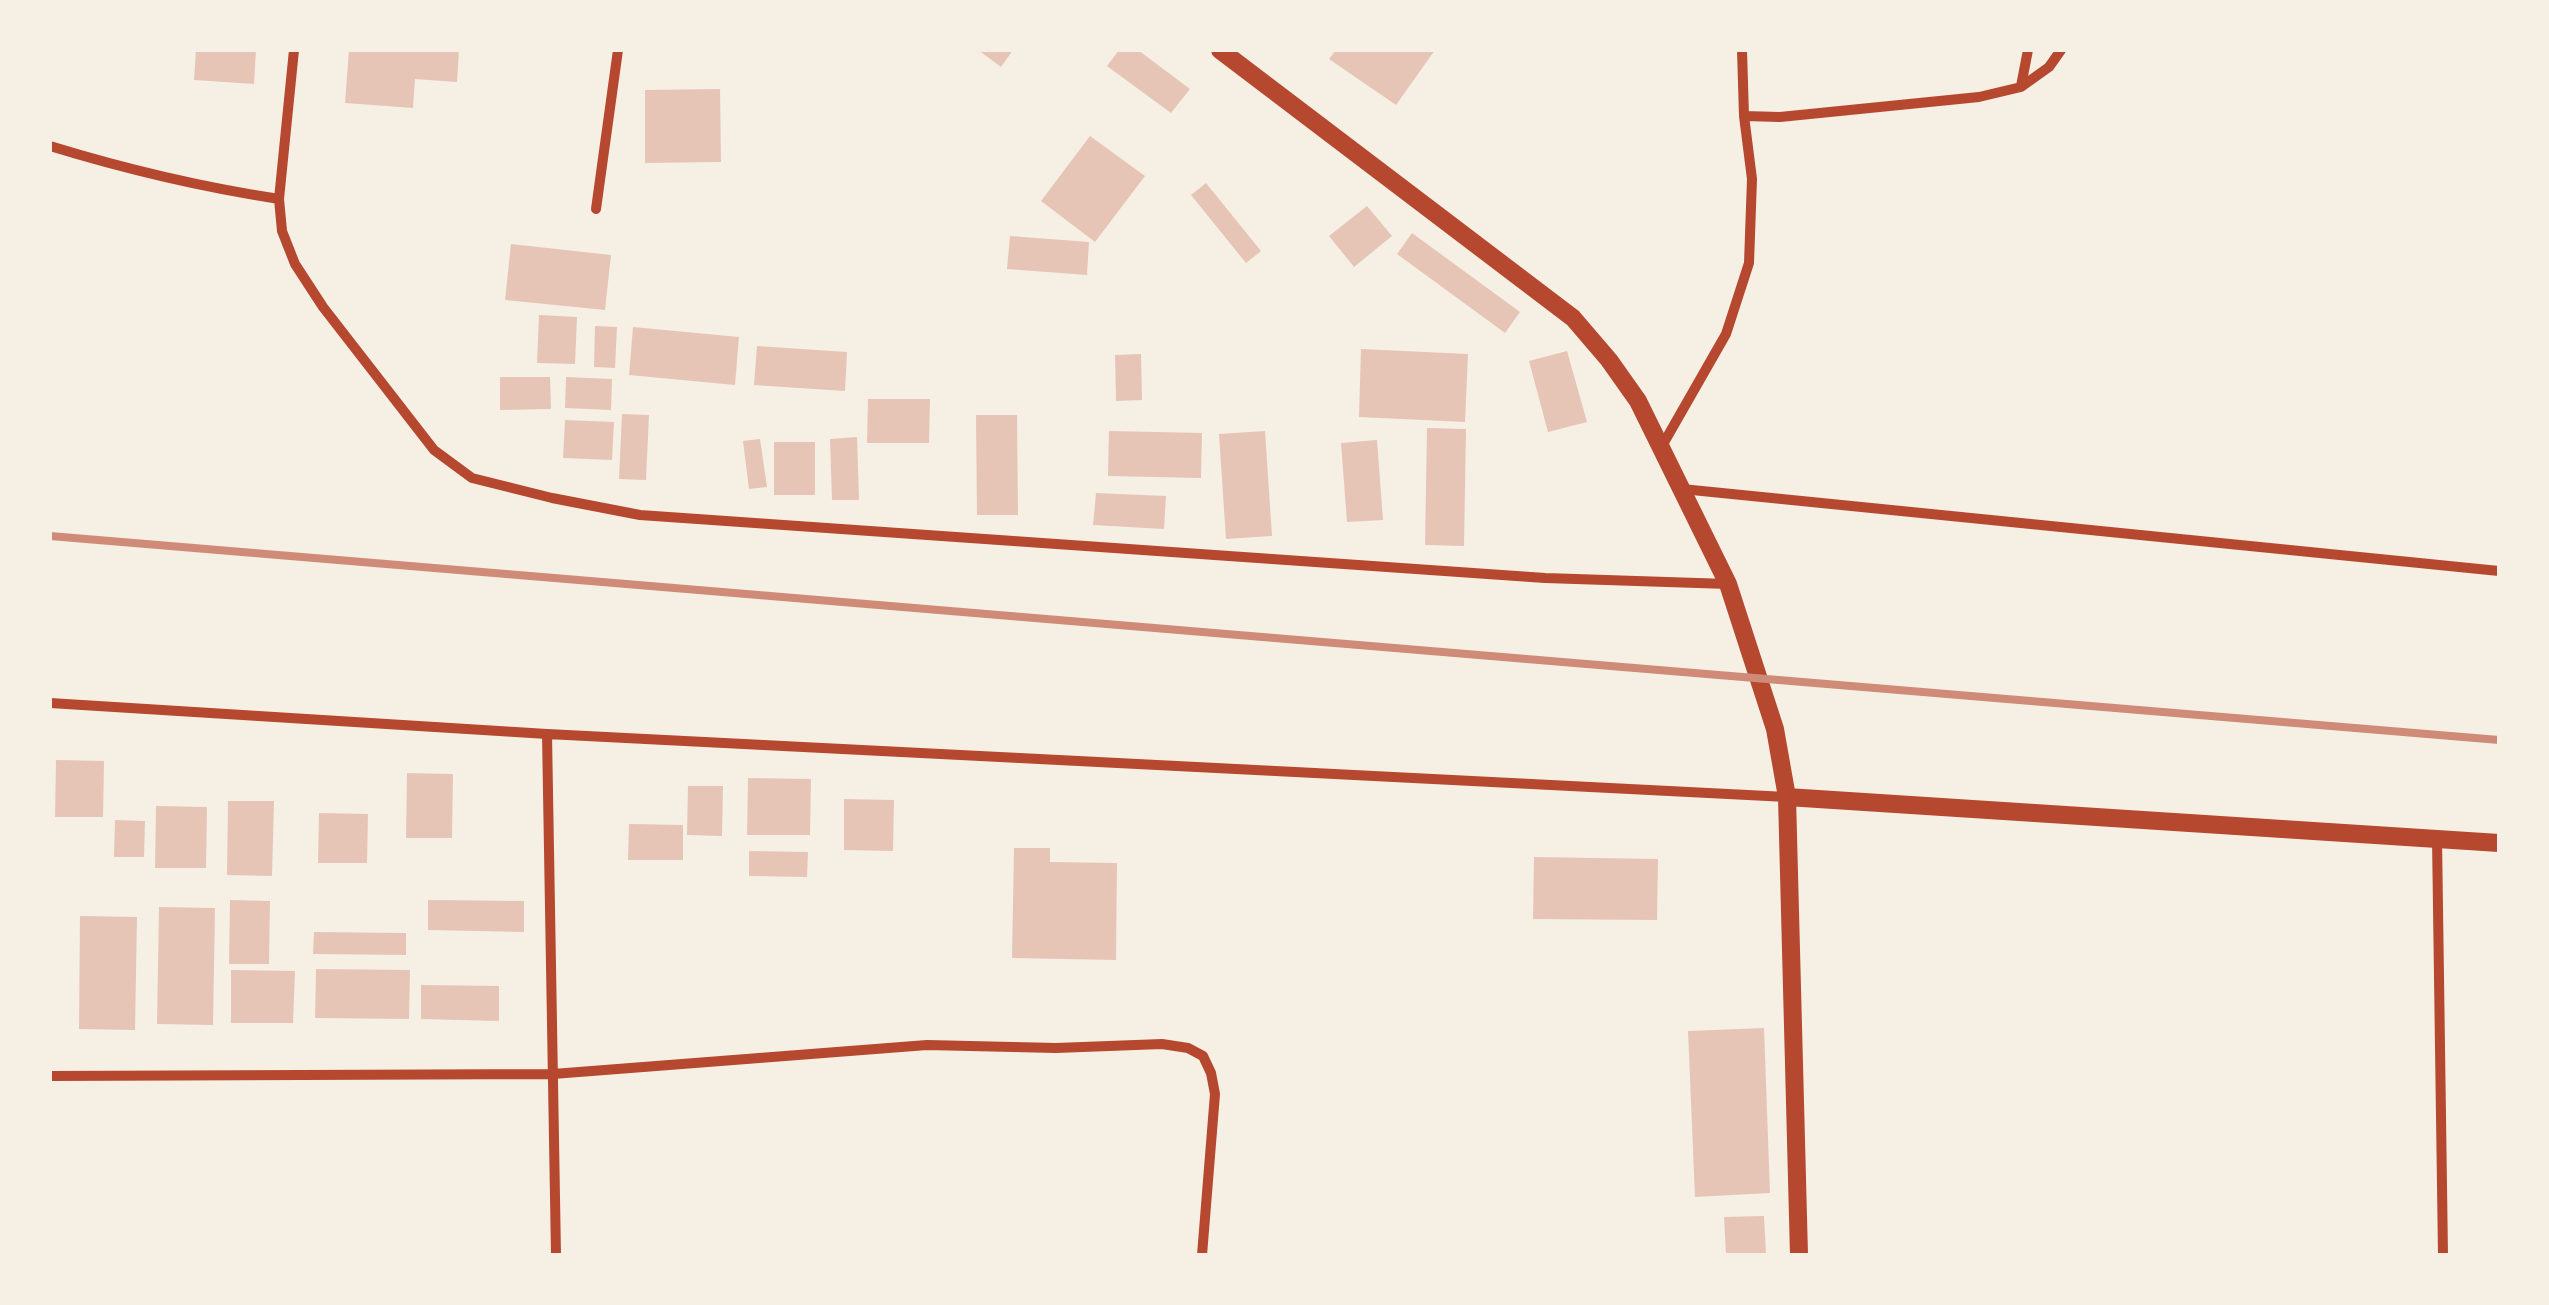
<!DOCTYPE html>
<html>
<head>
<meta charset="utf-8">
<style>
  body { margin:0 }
  #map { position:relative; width:2549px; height:1305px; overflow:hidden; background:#f6efe4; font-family:"Source Sans 3",sans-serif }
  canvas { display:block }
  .frame { position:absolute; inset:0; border:52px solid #f6efe4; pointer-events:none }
</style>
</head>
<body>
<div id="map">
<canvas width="2549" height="1305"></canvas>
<div class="frame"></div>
</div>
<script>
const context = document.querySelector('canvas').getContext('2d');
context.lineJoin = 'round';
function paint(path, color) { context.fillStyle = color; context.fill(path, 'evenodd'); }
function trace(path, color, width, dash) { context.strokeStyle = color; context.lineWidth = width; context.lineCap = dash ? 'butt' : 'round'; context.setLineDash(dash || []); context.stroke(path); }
const building = new Path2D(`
  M196 50H256L254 84 194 80Z
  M349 50H459L457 82 415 79 413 108 345 103Z
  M978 50H1013L1001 67Z
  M1119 50H1138L1190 89 1171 113 1107 66Z
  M1336 50H1435L1396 105 1329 59Z
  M720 89 721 162 645 163V90Z
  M1090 136 1145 176 1095 242 1041 201Z
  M1206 183 1261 251 1246 263 1191 195Z
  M1367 206 1392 236 1354 267 1329 236Z
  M1412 233 1520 312 1505 333 1397 254Z
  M1010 236 1089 242 1087 275 1007 269Z
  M511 244 611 255 605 310 505 300Z
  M539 315 577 317 575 364 537 363Z
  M595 326 617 327 615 368 594 367Z
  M633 327 739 337 735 385 629 375Z
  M757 346 847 352 845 391 754 385Z
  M1361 349 1468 354 1465 422 1359 417Z
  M1567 351 1587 422 1548 432 1529 361Z
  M1141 354 1142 400 1116 401 1115 355Z
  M500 377H550L551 409 500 410Z
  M566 377 612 379 611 410 565 408Z
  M868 399H930L929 443H867Z
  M622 414 649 415 646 480 619 479Z
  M976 415H1017L1018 515H977Z
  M565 420 614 422 612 460 563 458Z
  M1427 428 1466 429 1464 546 1425 545Z
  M1109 431 1202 433 1201 478 1108 476Z
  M1265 431 1272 536 1226 539 1219 434Z
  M857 437 859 500H832L830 439Z
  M760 439 767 487 749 489 743 441Z
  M1377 440 1383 520 1347 522 1341 443Z
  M774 442H815V495H774Z
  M1096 493 1166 496 1164 529 1093 525Z
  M56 760 104 761 103 817H55Z
  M407 773 453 774 452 838H406Z
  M748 778 811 779 810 835H747Z
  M688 786H723L722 836 687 835Z
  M844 799 894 800 893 851 844 850Z
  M228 801H274L272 876 227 875Z
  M156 806 207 807 206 868H155Z
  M319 813 368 814 367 863H318Z
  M115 820 145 821 144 857H114Z
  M629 824 683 825V860H628Z
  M1014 848H1050V862L1117 863 1116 960 1012 958Z
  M749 851 808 852 807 877 749 876Z
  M1534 857 1658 859 1657 920 1533 919Z
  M230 900 270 901 269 964H229Z
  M428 900 524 901V932L428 930Z
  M159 907 215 908 213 1025 157 1024Z
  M80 916 137 917 135 1030 79 1029Z
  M314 932 406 933V955L313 954Z
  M316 969 410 970 409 1019 315 1018Z
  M231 970 295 971 293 1023H231Z
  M421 985 499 986V1021L421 1019Z
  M1764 1028 1770 1193 1695 1197 1688 1031Z
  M1764 1216 1766 1255H1726L1724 1217Z`);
const minor = new Path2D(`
  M294 50 279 199 282 231 295 264 323 307 434 450 472 478 552 498 640 515 1545 578 1728 584
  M2021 86 2028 50
  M1744 116 1780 117 1979 97 2021 87 2049 67 2061 50
  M50 146C125 169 201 187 279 199
  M596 209 618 50
  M1662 446 1726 334 1749 263 1752 179 1744 116 1742 50
  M1682 489 2499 571
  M50 703 547 734 1787 797
  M547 734 556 1255
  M2437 838 2443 1255
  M50 1076 553 1074 927 1045 1056 1048 1162 1044 1188 1048 1203 1056 1211 1073 1215 1094 1202 1255`);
const tertiary = new Path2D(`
  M1220 50 1573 318 1609 360 1638 401 1728 584 1775 729 1787 797 1799 1255
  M1787 797 2499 843`);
const rail = new Path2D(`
  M50 536 2499 740`);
paint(building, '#e6c5b7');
trace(minor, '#b5482f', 10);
trace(tertiary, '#b5482f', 18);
trace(rail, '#cf8b77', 8);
</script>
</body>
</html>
